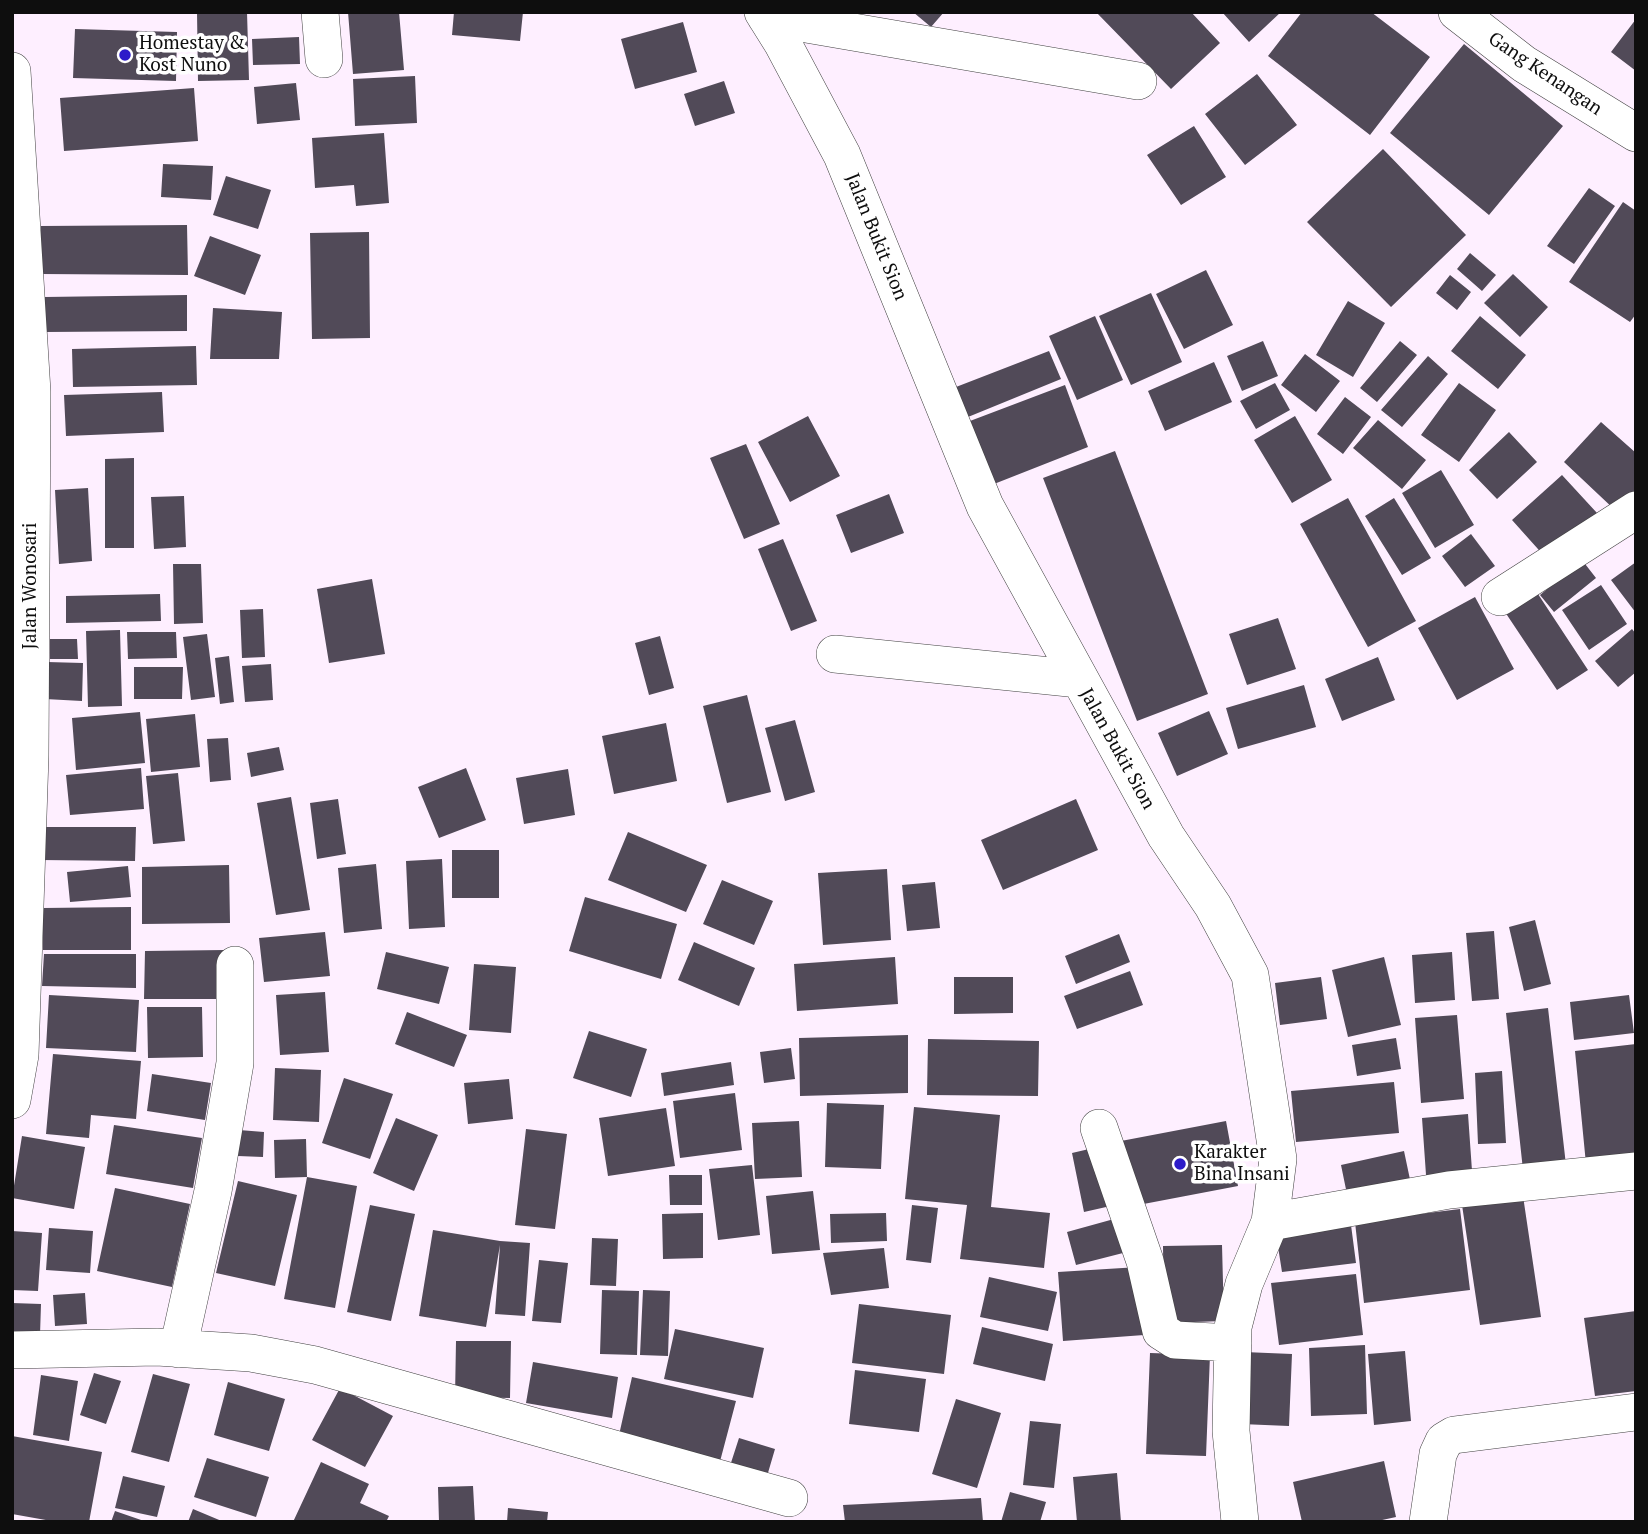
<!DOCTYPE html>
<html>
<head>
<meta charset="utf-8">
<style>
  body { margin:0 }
  #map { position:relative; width:1648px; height:1534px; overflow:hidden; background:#feefff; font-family:"PT Serif",serif }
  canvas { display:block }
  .frame { position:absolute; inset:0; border:14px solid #0e0e0e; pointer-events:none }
</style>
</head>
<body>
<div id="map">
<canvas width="1648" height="1534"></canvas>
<div class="frame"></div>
</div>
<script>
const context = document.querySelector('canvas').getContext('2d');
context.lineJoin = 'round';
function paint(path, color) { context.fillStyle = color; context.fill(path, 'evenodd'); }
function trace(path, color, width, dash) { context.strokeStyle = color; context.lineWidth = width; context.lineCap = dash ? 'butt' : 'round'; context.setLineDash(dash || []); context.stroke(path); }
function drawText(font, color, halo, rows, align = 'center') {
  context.font = font + ' "PT Serif",serif'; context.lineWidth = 7; context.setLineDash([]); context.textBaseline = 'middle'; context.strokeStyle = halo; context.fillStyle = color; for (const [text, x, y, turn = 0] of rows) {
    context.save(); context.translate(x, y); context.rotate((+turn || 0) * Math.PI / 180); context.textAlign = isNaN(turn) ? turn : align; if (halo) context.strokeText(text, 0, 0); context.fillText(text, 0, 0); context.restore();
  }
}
const building = new Path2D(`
  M197 12H247L249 80 198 81Z
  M348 12H399L404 70 353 74Z
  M454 12H523L520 41 452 35Z
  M913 12H944L931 27Z
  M1096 12H1191L1220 43 1171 89Z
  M1222 12H1281L1249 42Z
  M1302 12H1371L1430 57 1370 135 1268 56Z
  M1636 19V71L1611 52Z
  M683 22 697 72 635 89 621 39Z
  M75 29 177 32 176 81 73 78Z
  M299 37 300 64 253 65 252 39Z
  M1464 44 1563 126 1489 215 1390 133Z
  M1257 74 1297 125 1245 165 1205 114Z
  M415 76 417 123 355 126 353 79Z
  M724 81 735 113 695 126 684 94Z
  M296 83 300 120 257 124 254 87Z
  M194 88 198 141 64 151 60 98Z
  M1194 126 1226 177 1181 205 1147 155Z
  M384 133 389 203 356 206 354 185 315 188 312 138Z
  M1383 149 1466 235 1391 307 1307 222Z
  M163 164 213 166 211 200 161 197Z
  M226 176 271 190 258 229 213 215Z
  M1589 188 1615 206 1574 264 1547 246Z
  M1623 202 1636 211V314L1630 322 1569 282Z
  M187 225 188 275 41 274V226Z
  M369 232 370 338 312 339 310 233Z
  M210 236 261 255 245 295 194 276Z
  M1470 253 1496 275 1482 291 1457 269Z
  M1206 270 1233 325 1184 349 1156 294Z
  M1513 274 1548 307 1520 337 1484 303Z
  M1450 275 1471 292 1457 310 1436 293Z
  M1151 293 1182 362 1131 385 1099 316Z
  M187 295V331L45 332V297Z
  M1348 301 1385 323 1353 377 1316 355Z
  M213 308 282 312 279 359H210Z
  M1095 316 1123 380 1077 400 1049 336Z
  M1480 316 1526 355 1498 389 1451 351Z
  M1263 341 1278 376 1242 391 1227 356Z
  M1400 341 1417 355 1377 402 1360 388Z
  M196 346 197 385 73 387 72 349Z
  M1049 351 1061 379 968 417 956 387Z
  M1305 354 1340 381 1316 412 1281 385Z
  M1428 356 1448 374 1402 427 1381 410Z
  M1214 362 1232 402 1165 431 1148 391Z
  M1275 383 1290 410 1256 429 1240 401Z
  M1459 383 1496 410 1459 462 1421 435Z
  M1065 385 1088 447 994 484 970 421Z
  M162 392 164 432 66 436 64 395Z
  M1345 397 1371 417 1343 454 1317 434Z
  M808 416 840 476 790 502 758 442Z
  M1295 416 1332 480 1292 503 1254 440Z
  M1378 420 1426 460 1402 489 1353 448Z
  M1601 422 1636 453V490L1616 511 1564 462Z
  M1509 432 1537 462 1497 499 1469 470Z
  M746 444 780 524 744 539 710 458Z
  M1115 451 1208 694 1137 721 1043 478Z
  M134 458V548H105V459Z
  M1441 470 1474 525 1435 548 1402 493Z
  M1562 475 1597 513 1546 558 1512 520Z
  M88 488 92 561 59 564 55 490Z
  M889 494 904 533 851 553 836 515Z
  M184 496 186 547 154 549 151 497Z
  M1348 498 1416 621 1368 647 1300 524Z
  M1394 498 1431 558 1402 575 1365 516Z
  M1471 534 1495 566 1465 587 1442 556Z
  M783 539 817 621 791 631 758 549Z
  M1582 560 1596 578 1554 612 1540 595Z
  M1636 562V613L1611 580Z
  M173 564H201L203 623 174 624Z
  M372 579 385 654 329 663 317 589Z
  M1601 585 1627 624 1589 650 1562 610Z
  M1536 591 1588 670 1557 690 1505 612Z
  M160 594 161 621 66 623V596Z
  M1475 597 1514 669 1457 700 1418 628Z
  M263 609 265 657 242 658 240 610Z
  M1278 618 1296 669 1247 685 1229 634Z
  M1632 629 1636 634V672L1618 687 1595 661Z
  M120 630 122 706 88 707 86 631Z
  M127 632H176L177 658 128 659Z
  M207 634 215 697 191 700 183 637Z
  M660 636 674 688 649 695 635 643Z
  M50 639H77L78 659H50Z
  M229 656 234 702 220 704 215 658Z
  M1378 657 1395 700 1342 721 1325 679Z
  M47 662 83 663 82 701 45 699Z
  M271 664 273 700 245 702 242 666Z
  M134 667H183L182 699H134Z
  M1304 685 1316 727 1238 749 1226 708Z
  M747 695 771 792 727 803 703 706Z
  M1209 711 1228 754 1177 776 1158 733Z
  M140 712 145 763 76 770 72 718Z
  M195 714 200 767 151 772 146 719Z
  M795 720 815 792 785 801 765 728Z
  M666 723 677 781 614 794 602 736Z
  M228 738 231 780 210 782 207 739Z
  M279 747 284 770 251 777 247 753Z
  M141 768 144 809 70 815 66 775Z
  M466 768 486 820 439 838 418 787Z
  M568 769 575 815 524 824 516 778Z
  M178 773 185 841 153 844 146 776Z
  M291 797 310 910 276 915 257 803Z
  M338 799 346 854 317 859 310 803Z
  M1076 799 1098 850 1003 890 981 840Z
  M40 827H136L135 861 40 860Z
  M628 832 707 865 686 912 608 880Z
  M452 850H499V898H452Z
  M442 859 445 927 409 929 406 861Z
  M376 864 382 929 344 933 338 868Z
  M229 865 230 923 142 924V867Z
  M128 866 131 897 70 902 67 872Z
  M887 869 891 940 823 945 818 873Z
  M722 880 773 901 754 945 703 924Z
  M935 882 940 928 907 931 902 885Z
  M585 897 677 924 661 979 569 951Z
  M131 907V950H43V908Z
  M1535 920 1551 984 1524 991 1509 927Z
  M1494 931 1499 999 1472 1001 1466 933Z
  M325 932 330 976 264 982 259 938Z
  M1119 934 1130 962 1076 984 1065 956Z
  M694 942 755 968 739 1006 678 980Z
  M225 950 226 999H144L145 951Z
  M386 952 449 967 439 1004 377 989Z
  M1452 952 1455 1000 1415 1003 1412 955Z
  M44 954H136V988L42 986Z
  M895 957 898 1004 797 1011 794 964Z
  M1384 957 1401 1025 1348 1037 1332 970Z
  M474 964 516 967 511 1033 469 1030Z
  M1130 971 1143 1005 1077 1029 1064 996Z
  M954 977H1013V1013L954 1014Z
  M1321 977 1327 1019 1280 1025 1275 983Z
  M325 992 329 1052 280 1055 276 995Z
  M49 995 139 1000 136 1052 46 1048Z
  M1629 995 1634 1033 1574 1040 1570 1002Z
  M147 1007H202L203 1057 148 1058Z
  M1548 1008 1566 1165 1523 1170 1506 1013Z
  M407 1012 467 1035 454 1067 395 1044Z
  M1457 1015 1464 1099 1421 1103 1415 1018Z
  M589 1031 647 1049 631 1097 573 1078Z
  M908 1035V1093L800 1096 799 1038Z
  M1396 1038 1401 1069 1357 1076 1352 1045Z
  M928 1039 1039 1041 1038 1096 927 1095Z
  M1636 1044V1159L1586 1164 1575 1051Z
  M791 1048 795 1079 764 1083 760 1052Z
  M53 1054 141 1061 136 1119 91 1115 89 1138 46 1134Z
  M731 1062 734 1085 664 1096 661 1073Z
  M275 1068 321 1070 319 1122 273 1120Z
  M1502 1071 1506 1143 1478 1144 1475 1073Z
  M152 1074 211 1083 205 1120 147 1111Z
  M344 1078 393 1094 370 1159 322 1143Z
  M509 1079 513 1119 468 1124 464 1083Z
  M1394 1082 1399 1133 1296 1142 1291 1091Z
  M735 1093 742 1150 680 1158 673 1101Z
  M827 1103 884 1105 881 1169 825 1167Z
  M914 1107 1000 1115 991 1207 1050 1213 1044 1268 960 1259 967 1205 905 1199Z
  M666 1108 675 1166 608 1176 599 1118Z
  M1468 1114 1473 1185 1427 1189 1422 1118Z
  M396 1118 438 1135 414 1191 373 1173Z
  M799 1121 802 1177 755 1179 752 1123Z
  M1226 1121 1238 1186 1133 1206 1121 1141Z
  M114 1125 202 1138 193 1188 106 1174Z
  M526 1129 567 1134 555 1229 515 1225Z
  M239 1130 264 1132 263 1157 238 1156Z
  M22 1136 85 1147 74 1209 12 1198Z
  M306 1139 307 1177 275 1178 274 1140Z
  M1102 1146 1115 1205 1084 1212 1072 1153Z
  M1404 1151 1412 1189 1349 1204 1341 1165Z
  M752 1165 760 1235 718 1240 709 1169Z
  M669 1175H702V1205H670Z
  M307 1177 357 1186 335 1308 284 1299Z
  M238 1181 297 1195 275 1286 216 1273Z
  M115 1188 190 1204 172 1287 97 1271Z
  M813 1191 820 1250 772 1254 766 1196Z
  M1523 1196 1541 1317 1480 1325 1462 1205Z
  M370 1205 415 1214 391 1321 347 1312Z
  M912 1205 938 1208 931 1263 906 1260Z
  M1460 1209 1470 1290 1364 1303 1355 1222Z
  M703 1213V1258L663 1259 662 1214Z
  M886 1213 887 1241 831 1243 830 1214Z
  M1114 1219 1123 1253 1076 1265 1067 1232Z
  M1351 1225 1356 1263 1282 1272 1276 1234Z
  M49 1228 93 1231 90 1273 46 1270Z
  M433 1230 500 1241 530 1243 525 1316 495 1314 500 1245 486 1327 419 1316Z
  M12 1231 42 1233 38 1291 12 1290Z
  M592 1238 618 1239 616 1286 590 1285Z
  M1222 1245 1224 1321 1164 1323 1163 1246Z
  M884 1248 889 1288 831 1295 823 1253Z
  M539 1260 568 1263 561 1323 532 1321Z
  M1139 1267 1144 1335 1063 1341 1058 1272Z
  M1356 1274 1363 1335 1279 1345 1271 1283Z
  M989 1277 1057 1292 1048 1331 980 1317Z
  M602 1290 639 1291 637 1355 600 1354Z
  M643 1290 670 1291 668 1356 640 1355Z
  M85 1293 87 1324 55 1326 53 1295Z
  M12 1303 41 1304 40 1335 12 1333Z
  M859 1304 951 1315 944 1374 852 1363Z
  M1636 1311V1391L1595 1396 1584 1318Z
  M982 1327 1053 1344 1045 1381 973 1364Z
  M675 1329 764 1348 753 1398 664 1379Z
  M456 1341H511L510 1398 455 1397Z
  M1365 1345 1367 1414 1311 1416 1309 1348Z
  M1405 1351 1411 1421 1374 1425 1368 1354Z
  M1244 1352 1292 1354 1289 1426 1241 1424Z
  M1150 1353 1210 1355 1206 1456 1146 1454Z
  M533 1362 618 1377 612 1418 526 1403Z
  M855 1370 926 1379 919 1432 849 1424Z
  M94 1373 121 1381 106 1424 80 1415Z
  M153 1374 190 1384 169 1462 131 1452Z
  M41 1375 78 1381 69 1441 33 1435Z
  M632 1377 736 1401 718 1469 617 1444Z
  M228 1382 285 1399 269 1451 214 1435Z
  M340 1388 393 1416 365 1467 312 1440Z
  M956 1399 1001 1413 977 1488 932 1474Z
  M1030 1421 1061 1424 1054 1488 1023 1485Z
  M12 1436 102 1452 89 1522H57L12 1514Z
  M739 1438 775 1449 765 1483 728 1472Z
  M207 1458 269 1477 256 1517 194 1497Z
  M1384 1461 1396 1517 1373 1522H1302L1293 1482Z
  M321 1462 369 1484 360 1503 389 1516 386 1522H293Z
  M1117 1473 1121 1522H1077L1073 1477Z
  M123 1476 165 1486 157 1517 115 1508Z
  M473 1486 475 1522H439L438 1487Z
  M1010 1492 1046 1502 1040 1522H1001Z
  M981 1498 983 1522H845L843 1505Z
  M508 1508 548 1512 547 1522H507Z
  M193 1509 224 1522H188Z
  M115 1511 144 1521V1522H111Z`);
const minor = new Path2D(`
  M320 12 324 59
  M763 12 783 44 842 155 985 506 1166 836 1213 906 1250 975 1278 1159 1270 1222 1244 1284 1233 1327 1231 1431 1240 1522
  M1457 12 1524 64 1636 133
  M766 17 1138 81
  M12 71 32 392 30 756 20 1055 12 1100
  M1500 597 1636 510
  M835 654 1079 679
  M1099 1128 1145 1261 1161 1331 1175 1340 1233 1343
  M1270 1222 1449 1190 1636 1171
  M178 1349 213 1191 235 1063V965
  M12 1350 157 1347 251 1353 315 1365 789 1498
  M1428 1522 1438 1454 1444 1441 1454 1435 1636 1412`);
const markers = [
  [125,55,7,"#2d1bc9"],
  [1180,1164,7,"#2d1bc9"]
];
const poiNames = [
  ["Homestay &",139,44],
  ["Kost Nuno",139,66],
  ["Karakter",1194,1153],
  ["Bina Insani",1194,1175]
];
const streetNames = [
  ["Gang Kenangan",1545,74,34],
  ["Jalan Bukit Sion",876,237,68],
  ["Jalan Wonosari",31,586,-90],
  ["Jalan Bukit Sion",1117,749,61]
];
paint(building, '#514a58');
trace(minor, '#414141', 38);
trace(minor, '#fff', 37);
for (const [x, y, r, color] of markers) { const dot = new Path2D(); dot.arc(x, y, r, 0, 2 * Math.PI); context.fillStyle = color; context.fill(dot); trace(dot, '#fff', 2.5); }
drawText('19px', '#0e0e0e', '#fff', poiNames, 'left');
drawText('19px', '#0e0e0e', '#fff', streetNames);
</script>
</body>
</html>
